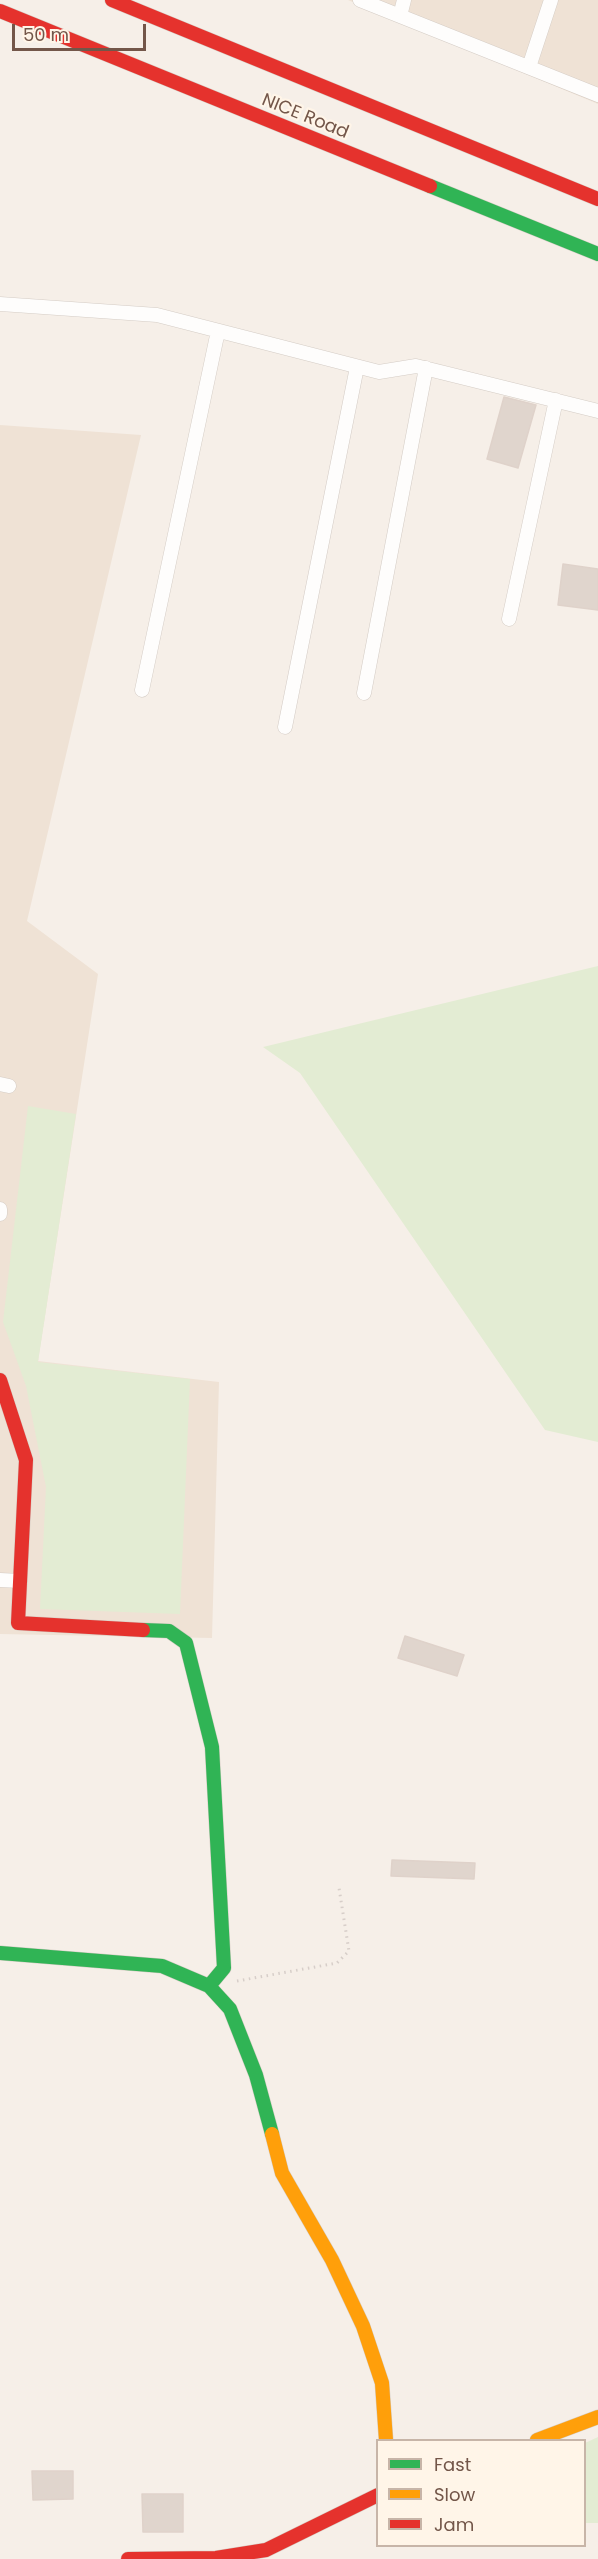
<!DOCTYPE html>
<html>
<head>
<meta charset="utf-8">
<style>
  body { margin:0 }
  #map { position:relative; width:598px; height:2559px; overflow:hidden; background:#f6efe8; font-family:Poppins,sans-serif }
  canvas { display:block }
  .legend { position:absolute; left:376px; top:2439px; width:210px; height:108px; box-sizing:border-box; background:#fff5e8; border:2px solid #c7b5a8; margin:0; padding:8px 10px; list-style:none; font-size:18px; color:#735649 }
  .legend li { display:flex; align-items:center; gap:12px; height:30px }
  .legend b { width:30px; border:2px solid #c7b5a8 }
  .scale { position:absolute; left:12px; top:24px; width:134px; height:27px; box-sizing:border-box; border:3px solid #735649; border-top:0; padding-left:8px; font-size:18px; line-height:21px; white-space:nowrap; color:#735649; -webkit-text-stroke:4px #fff5e8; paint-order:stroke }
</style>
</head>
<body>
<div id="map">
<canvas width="598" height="2559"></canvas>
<ul class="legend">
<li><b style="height:8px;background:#30b455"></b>Fast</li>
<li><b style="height:8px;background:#ff9f0a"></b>Slow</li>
<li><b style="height:8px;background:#e5322d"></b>Jam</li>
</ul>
<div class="scale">50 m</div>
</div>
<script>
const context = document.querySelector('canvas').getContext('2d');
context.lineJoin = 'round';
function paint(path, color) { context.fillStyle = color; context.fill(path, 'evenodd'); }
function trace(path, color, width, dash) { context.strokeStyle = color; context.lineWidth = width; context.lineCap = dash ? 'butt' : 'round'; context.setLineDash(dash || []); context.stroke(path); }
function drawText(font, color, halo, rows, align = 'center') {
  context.font = font + ' Poppins,sans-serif'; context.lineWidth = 4.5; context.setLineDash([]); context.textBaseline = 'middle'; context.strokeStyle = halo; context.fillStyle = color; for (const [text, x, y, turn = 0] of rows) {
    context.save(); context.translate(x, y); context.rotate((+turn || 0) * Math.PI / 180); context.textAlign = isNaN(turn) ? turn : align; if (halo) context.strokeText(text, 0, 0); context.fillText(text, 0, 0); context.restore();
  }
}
const residential = new Path2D(`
  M348 0H598V104Z
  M0 425 141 435 27 921 98 974 38 1361 219 1382 212 1638 0 1634Z`);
const green = new Path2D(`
  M598 966V1442L545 1430 300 1073 263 1047Z
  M28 1106 76 1114 38 1362 190 1379 180 1614 40 1609 46 1487 26 1386 3 1322Z
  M598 2437V2523H585V2443Z`);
const building = new Path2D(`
  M504 397 536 405 518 468 487 459Z
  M563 564 598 569V610L558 605Z
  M405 1636 464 1655 457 1676 398 1658Z
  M392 1860 475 1863 474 1879 391 1876Z
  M32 2471H73V2499L33 2500Z
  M142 2494H183V2532H143Z`);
const path = new Path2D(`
  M237 1981 337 1963 349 1951 339 1888`);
const street = new Path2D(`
  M360 0 598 95
  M400 16 404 0
  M529 67 551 0
  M0 304 157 315 379 372 416 366 598 411
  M509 619 556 400
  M142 690 218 331
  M364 693 426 368
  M285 727 357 367
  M0 1084 9 1086
  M0 1209V1214
  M0 1580 20 1581`);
const fast = new Path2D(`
  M430 186 598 254
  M143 1630 169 1631 186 1643 212 1747 224 1968 209 1986
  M0 1953 162 1966 209 1986 230 2009 256 2075 272 2134`);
const slow = new Path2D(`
  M272 2134 282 2173 332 2260 363 2326 382 2383 386 2440
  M537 2440 598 2417`);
const jam = new Path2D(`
  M112 0 598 199
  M0 11 430 186
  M0 1380 26 1460 18 1623 143 1630
  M128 2559 216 2558 266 2550 378 2495`);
const streetNames = [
  ["NICE Road",305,117,22]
];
paint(residential, '#efe2d5');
paint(green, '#e3ecd3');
paint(building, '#e0d5cd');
trace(building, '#dfd2ca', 1.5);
trace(street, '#d4ccc5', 15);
trace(fast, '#d5ccc4', 15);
trace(slow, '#d5ccc4', 15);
trace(jam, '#d5ccc4', 15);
trace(path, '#d7cec9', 3, [1.5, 4.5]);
trace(street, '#fefdfc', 14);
trace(fast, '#30b455', 14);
trace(slow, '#ff9f0a', 14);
trace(jam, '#e5322d', 14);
drawText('18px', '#735649', '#fff5e8', streetNames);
</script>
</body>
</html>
